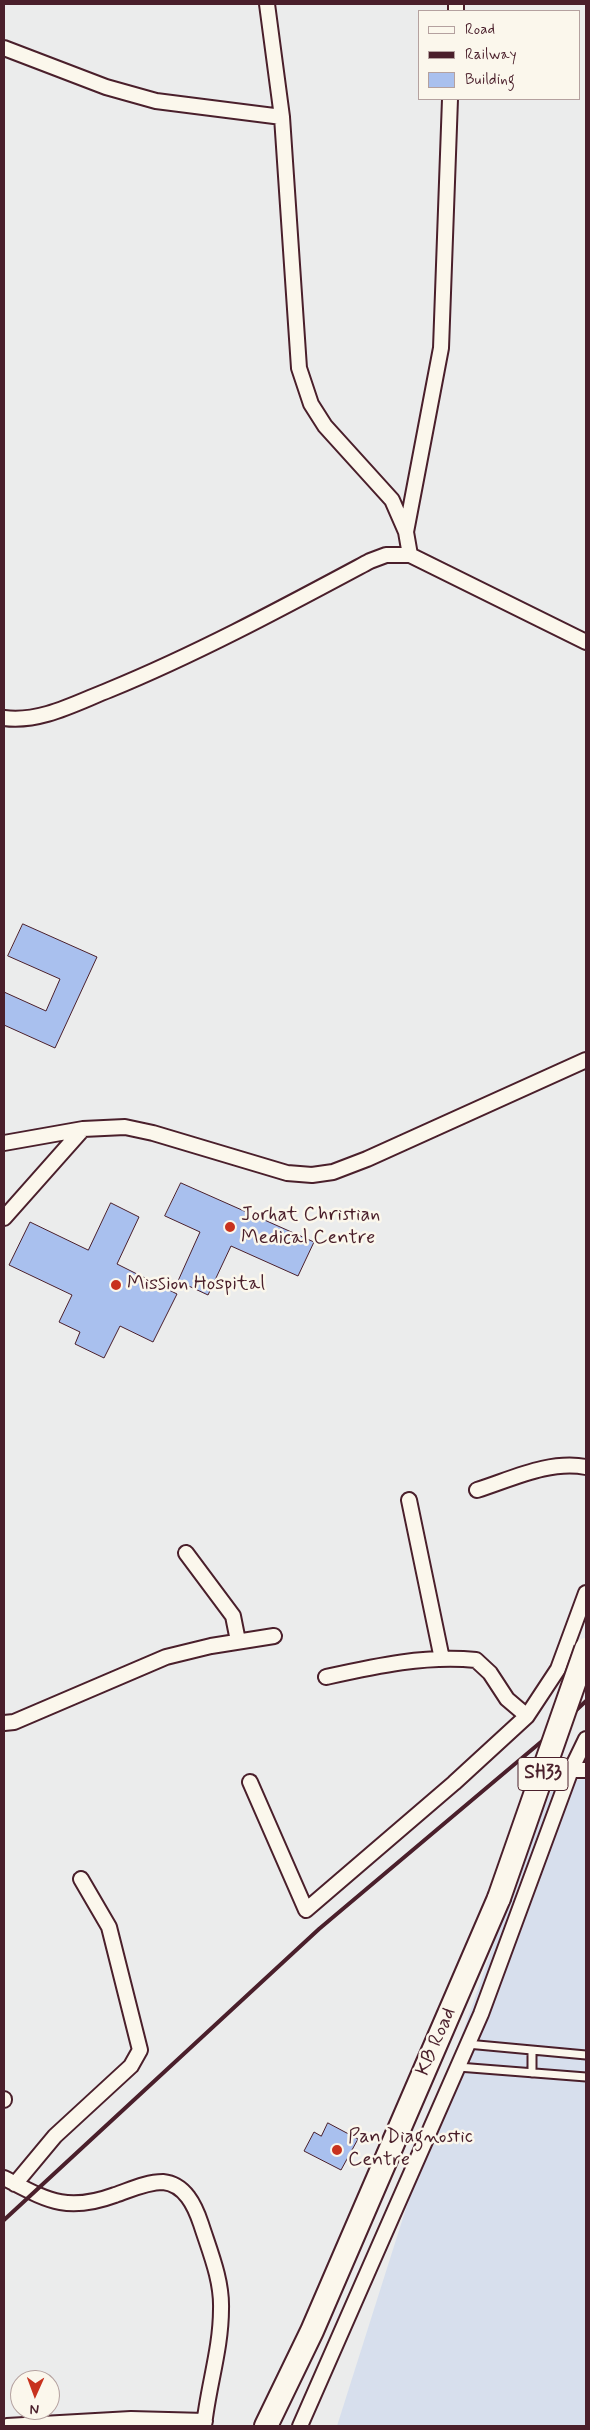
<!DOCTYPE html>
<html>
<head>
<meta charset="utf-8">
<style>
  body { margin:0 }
  #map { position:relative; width:590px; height:2430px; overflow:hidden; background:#ebecec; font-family:Mynerve,sans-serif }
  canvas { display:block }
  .frame { position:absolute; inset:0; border:5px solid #4a1f2b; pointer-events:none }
  .legend { position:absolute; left:418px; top:10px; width:162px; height:90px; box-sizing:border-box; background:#fbf7ec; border:1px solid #b4a19f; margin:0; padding:6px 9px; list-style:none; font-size:15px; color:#4a1f2b }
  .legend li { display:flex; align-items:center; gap:10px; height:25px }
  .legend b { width:25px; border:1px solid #b4a19f }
  .north { position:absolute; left:10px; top:2370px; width:50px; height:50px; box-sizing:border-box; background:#fbf7ec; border:1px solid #b4a19f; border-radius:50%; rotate:182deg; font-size:14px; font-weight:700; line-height:20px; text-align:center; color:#4a1f2b }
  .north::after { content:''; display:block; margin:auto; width:18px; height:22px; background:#c8321e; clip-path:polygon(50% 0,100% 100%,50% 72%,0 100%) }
</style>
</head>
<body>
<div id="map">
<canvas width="590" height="2430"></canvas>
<div class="frame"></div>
<ul class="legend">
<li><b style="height:6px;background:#fbf7ec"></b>Road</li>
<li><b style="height:6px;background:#4a1f2b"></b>Railway</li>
<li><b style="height:14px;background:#a9c0ee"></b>Building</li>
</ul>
<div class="north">N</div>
</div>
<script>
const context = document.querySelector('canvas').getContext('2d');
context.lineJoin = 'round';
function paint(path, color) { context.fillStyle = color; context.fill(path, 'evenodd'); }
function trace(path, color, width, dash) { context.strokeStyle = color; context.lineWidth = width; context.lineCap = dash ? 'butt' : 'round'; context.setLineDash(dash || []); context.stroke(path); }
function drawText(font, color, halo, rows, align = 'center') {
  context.font = font + ' Mynerve,sans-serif'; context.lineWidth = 5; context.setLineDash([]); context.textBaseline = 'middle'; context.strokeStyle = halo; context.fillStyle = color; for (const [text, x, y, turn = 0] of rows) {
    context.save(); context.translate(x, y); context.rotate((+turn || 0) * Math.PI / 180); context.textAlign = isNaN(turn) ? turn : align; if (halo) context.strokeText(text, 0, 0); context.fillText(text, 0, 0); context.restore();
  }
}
const built = new Path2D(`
  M586 1779V2426H337L453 2060 532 1836 555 1782Z`);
const building = new Path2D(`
  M23 924 97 957 55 1048 4 1025V992L46 1011 60 979 8 956Z
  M181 1183 314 1242 298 1276 231 1246 208 1295 178 1281 200 1232 165 1216Z
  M111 1203 139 1217 117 1264 177 1294 153 1342 120 1326 104 1358 75 1344 80 1332 59 1322 72 1295 9 1265 30 1222 88 1250Z
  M328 2123 358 2139 341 2170 304 2151 314 2132 321 2136Z`);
const lane = new Path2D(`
  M467 2044 586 2055
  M532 2050V2073
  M458 2067 586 2077`);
const street = new Path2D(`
  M267 4 282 117 299 368 311 404 325 426 392 500 406 532 410 555
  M456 11V4
  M4 48 106 87 156 101 282 117
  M406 532 441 348 450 99
  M4 718C40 723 76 703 109 690 199 653 284 607 370 561L386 555H410L586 642
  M4 1143 83 1129 125 1127 153 1133 287 1173 312 1175 333 1172 367 1159 586 1060
  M4 1218 83 1129
  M477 1490C512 1479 549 1460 586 1467
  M409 1500 442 1659
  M186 1553 233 1616 238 1641
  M326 1677C376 1666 425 1655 476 1660L490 1673 507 1699 527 1716
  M4 1723 14 1722 166 1657 211 1646 274 1636
  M571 1770 586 1739
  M250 1782 306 1910 454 1783 527 1716 558 1669 586 1593
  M4 2099V2100
  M4 2178C47 2200 66 2213 115 2195 130 2190 146 2182 163 2182 185 2184 195 2206 201 2224 210 2252 222 2280 221 2309 221 2349 208 2387 204 2426
  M15 2184 55 2136 131 2066 140 2050 109 1927 81 1879
  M7 2426 131 2419 205 2421
  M300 2426 481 2014 571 1770H586`);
const primary = new Path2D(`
  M266 2426 312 2331 499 1898`);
const rail = new Path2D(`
  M4 2220 319 1929 554 1731 586 1701`);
const primaryBridge = new Path2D(`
  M499 1898 586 1649`);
const markers = [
  [230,1227,6,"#c8321e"],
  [116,1285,6,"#c8321e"],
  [337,2150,6,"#c8321e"]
];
const shields = [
  [543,1774,50]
];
const shieldNames = [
  ["SH33",543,1774]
];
const poiNames = [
  ["Jorhat Christian",241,1216],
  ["Medical Centre",241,1239],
  ["Mission Hospital",127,1285],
  ["Pan Diagnostic",348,2138],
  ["Centre",348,2161]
];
const streetNames = [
  ["KB Road",437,2042,-67]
];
paint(built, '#d7dfed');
paint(building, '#a9c0ee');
trace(building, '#4a1f2b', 1);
trace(lane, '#4a1f2b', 11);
trace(street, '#4a1f2b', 18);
trace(primary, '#4a1f2b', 26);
trace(lane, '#fbf7ec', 7);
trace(street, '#fbf7ec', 14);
trace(primary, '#fbf7ec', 22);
trace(rail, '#4a1f2b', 4);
trace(primaryBridge, '#4a1f2b', 26, []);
trace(primaryBridge, '#fbf7ec', 22);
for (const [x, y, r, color] of markers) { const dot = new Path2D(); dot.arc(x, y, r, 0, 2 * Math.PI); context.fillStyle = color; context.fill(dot); trace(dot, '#fbf7ec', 2); }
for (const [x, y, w] of shields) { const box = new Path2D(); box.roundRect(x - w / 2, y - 16.5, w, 33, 4); context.fillStyle = '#fbf7ec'; context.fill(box); trace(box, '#4a1f2b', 1); }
drawText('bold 19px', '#4a1f2b', null, shieldNames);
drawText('20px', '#4a1f2b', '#fbf7ec', poiNames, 'left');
drawText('20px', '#4a1f2b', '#fbf7ec', streetNames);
</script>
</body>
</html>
